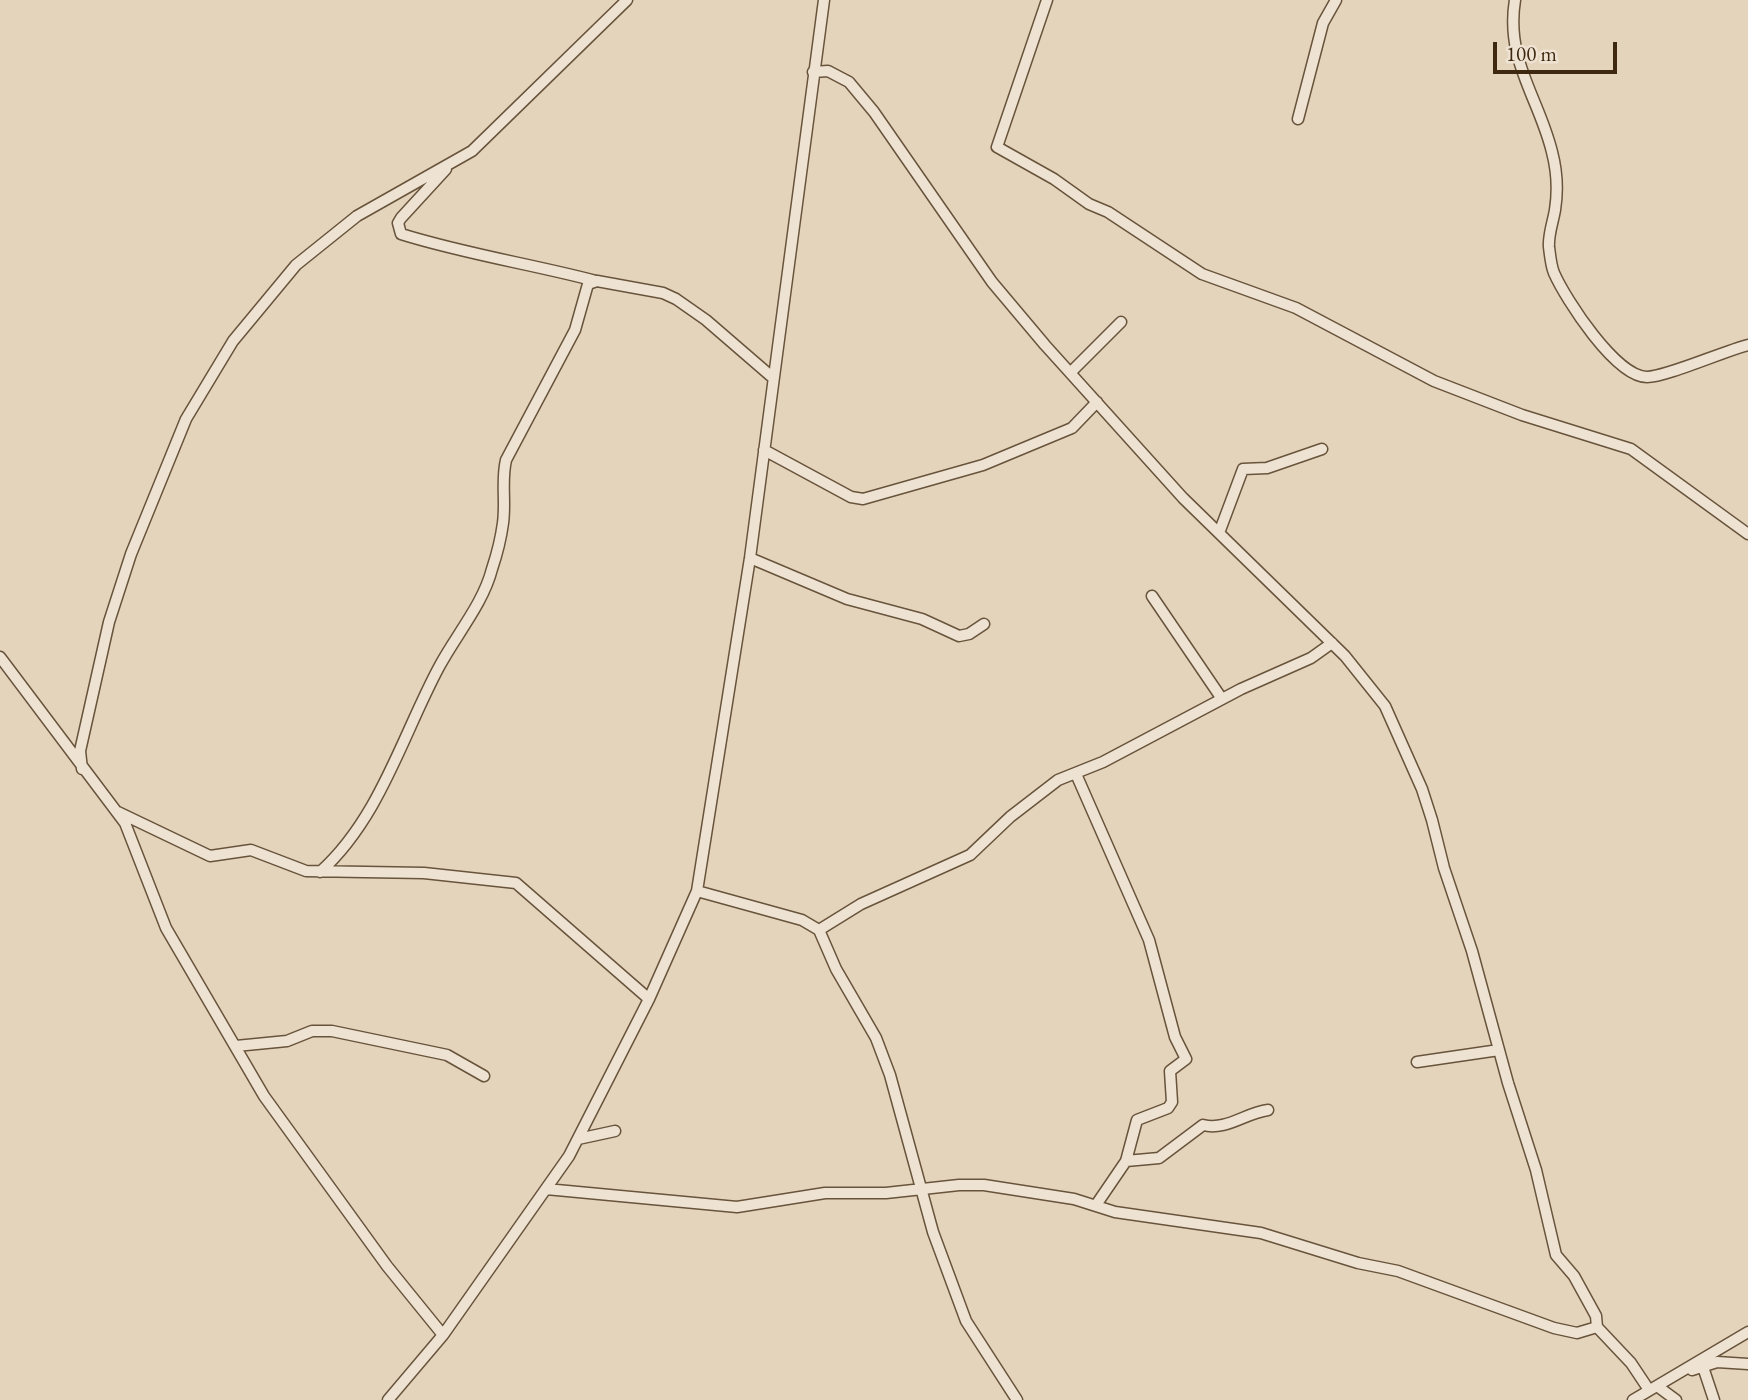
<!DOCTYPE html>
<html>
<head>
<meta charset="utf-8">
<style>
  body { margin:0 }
  #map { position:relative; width:1748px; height:1400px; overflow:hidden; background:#e5d4bc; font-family:"EB Garamond",serif }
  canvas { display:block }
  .scale { position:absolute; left:1493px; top:42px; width:124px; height:32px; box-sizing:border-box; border:4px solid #3e2810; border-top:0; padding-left:9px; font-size:21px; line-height:24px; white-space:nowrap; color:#3e2810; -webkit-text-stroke:5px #eee3d3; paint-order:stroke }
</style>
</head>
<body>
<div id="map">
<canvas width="1748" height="1400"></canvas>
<div class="scale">100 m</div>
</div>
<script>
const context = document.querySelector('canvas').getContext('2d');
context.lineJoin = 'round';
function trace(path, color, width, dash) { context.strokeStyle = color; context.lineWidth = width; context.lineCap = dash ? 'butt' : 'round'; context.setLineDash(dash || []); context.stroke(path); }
const minor = new Path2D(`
  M1047 0 997 147 1054 179 1089 204 1108 212 1202 274 1296 308 1434 381 1522 415 1631 449 1748 534
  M1515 0C1505 60 1539 98 1552 152 1557 171 1558 191 1555 210 1553 222 1548 235 1549 247 1550 255 1551 266 1554 273 1566 300 1616 377 1647 377 1666 377 1724 351 1748 345
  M813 72 828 71 849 82 874 112 992 282 1045 345 1183 498 1345 656 1385 706 1422 789 1432 820 1444 868 1472 951 1508 1083 1536 1170 1556 1255 1574 1276 1596 1316 1597 1327
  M1298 119 1323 23 1336 0
  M446 169 401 218 398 223 401 234C465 254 531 264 596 281
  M1071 372 1121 322
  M764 450 851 497 863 499 983 465 1072 428 1097 402
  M1219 533 1243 469 1267 468 1322 449
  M750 558 847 599 922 619 959 636 969 634 984 624
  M1152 596 1222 699
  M0 657 125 823 166 928 264 1096 387 1266 443 1335
  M82 769 80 751 109 622 131 554 186 419 233 341 296 265 357 216 472 151 627 0
  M1076 774 1149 940 1175 1037 1186 1059 1170 1071 1172 1102 1168 1108 1137 1120 1126 1161 1096 1205
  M118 812 210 856 251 850 306 871 424 873 516 883 649 999
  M320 872C380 818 402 736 439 667 456 635 483 604 492 569 497 554 501 538 503 523 506 501 501 481 506 460L575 330 588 284 597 281 663 293 676 299 706 320 772 377
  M697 891 802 920 819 930 836 969 876 1038 890 1075 933 1232 966 1321 1017 1400
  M819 930 861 904 970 855 1010 817 1058 780 1103 762 1241 689 1311 658 1332 643
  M236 1046 287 1041 312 1031H332L447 1055 484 1076
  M1417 1062 1499 1050
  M578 1139 615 1131
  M1126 1161 1159 1158 1203 1125C1226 1131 1245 1113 1268 1110
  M546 1189 737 1207 825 1193H886L959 1185H984L1074 1199 1115 1212 1261 1233 1358 1263 1398 1271 1554 1328 1577 1333 1597 1327 1631 1363 1649 1390
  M1701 1361 1714 1400
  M1692 1370 1717 1362 1748 1364
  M1657 1386 1676 1400
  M388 1400 443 1335 569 1156 649 999 697 891 750 558 824 0
  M1633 1400 1748 1332`);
trace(minor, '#68533b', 13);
trace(minor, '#eee3d3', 10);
</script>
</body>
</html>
